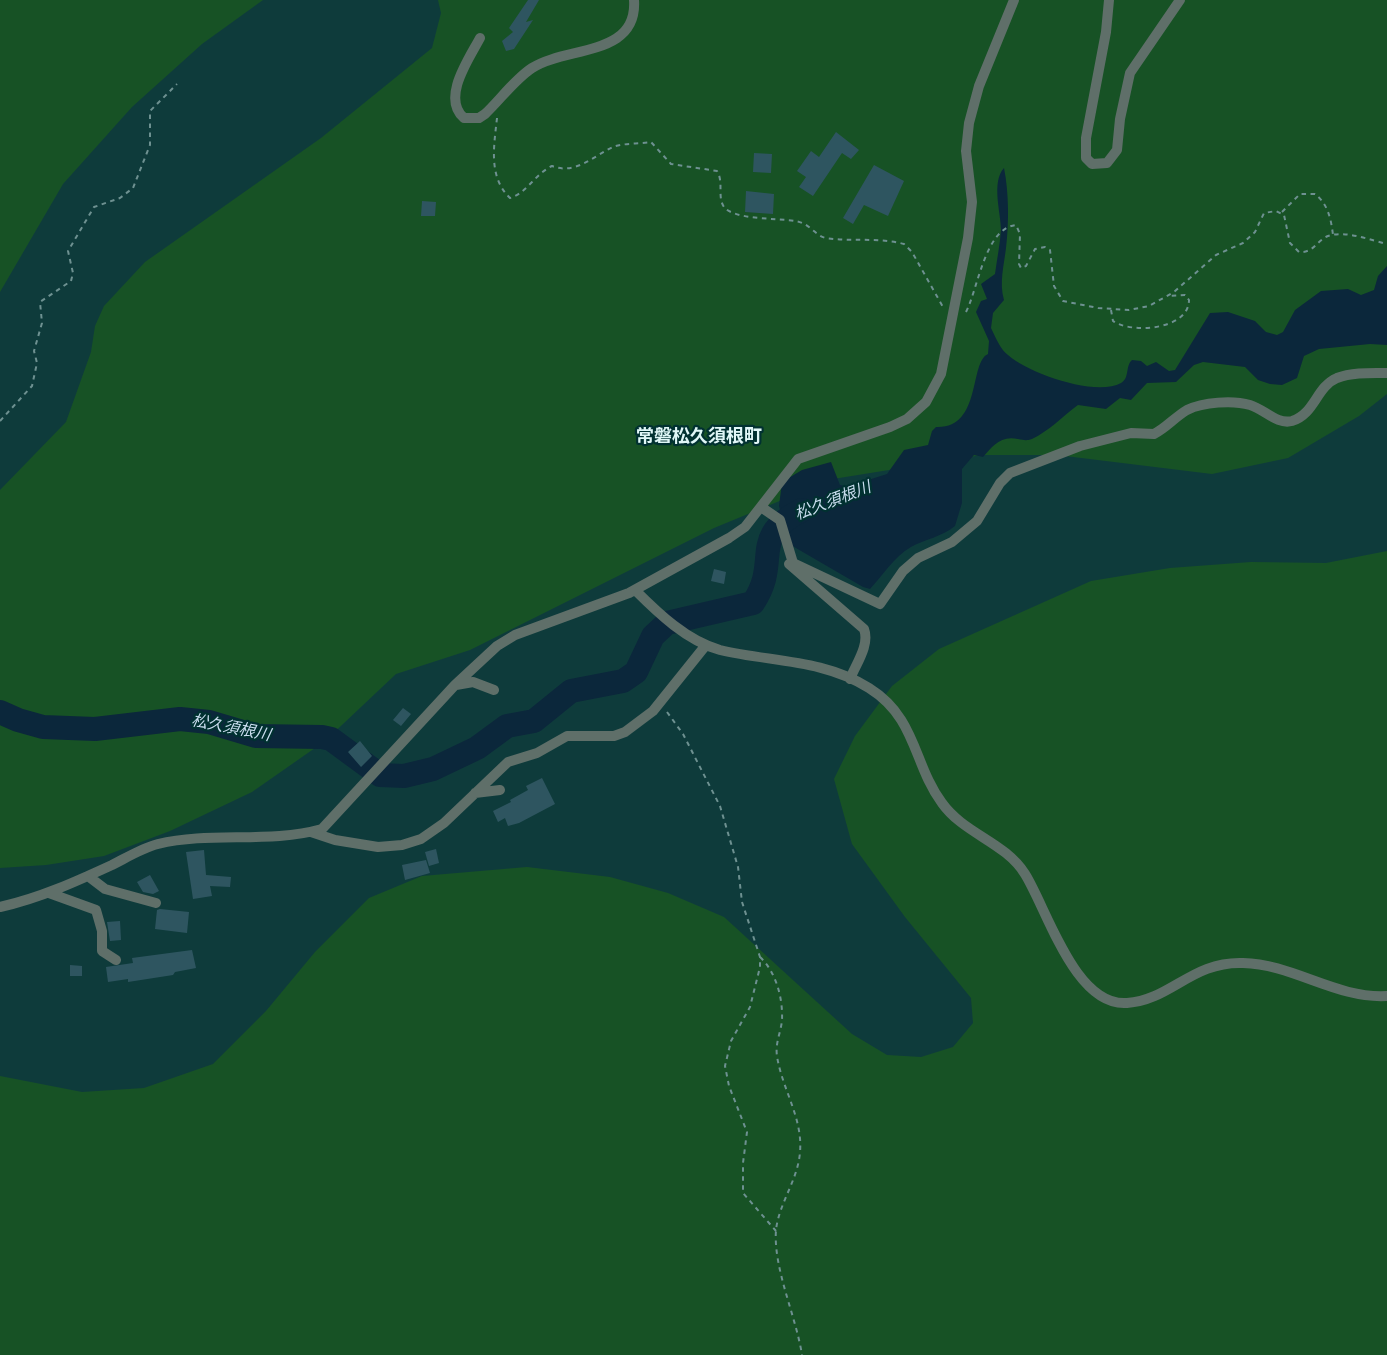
<!DOCTYPE html>
<html>
<head>
<meta charset="utf-8">
<style>
  body { margin:0 }
  canvas { display:block; background:#0e3b3b }
</style>
</head>
<body>
<canvas width="1387" height="1355"></canvas>
<script>
const context = document.querySelector('canvas').getContext('2d');
context.lineJoin = 'round';
function paint(path, color) { context.fillStyle = color; context.fill(path, 'evenodd'); }
function trace(path, color, width, dash) { context.strokeStyle = color; context.lineWidth = width; context.lineCap = dash ? 'butt' : 'round'; context.setLineDash(dash || []); context.stroke(path); }
function drawText(font, color, halo, rows, align = 'center') {
  context.font = font + ' "Roboto Serif","Noto Sans JP",serif'; context.lineWidth = 4.5; context.setLineDash([]); context.textBaseline = 'middle'; context.strokeStyle = halo; context.fillStyle = color; for (const [text, x, y, turn = 0] of rows) {
    context.save(); context.translate(x, y); context.rotate((+turn || 0) * Math.PI / 180); context.textAlign = isNaN(turn) ? turn : align; if (halo) context.strokeText(text, 0, 0); context.fillText(text, 0, 0); context.restore();
  }
}
const green = new Path2D(`
  M0 0H263L202 44 132 107 63 184 0 292Z
  M438 0H1387V394L1359 416 1288 458 1212 474 1057 455H982L833 479 714 528 470 650 396 674 325 741 252 792 170 831 104 856 46 865 0 868V490L66 422 91 352 95 326 104 306 145 262 321 138 432 48 441 13Z
  M1387 551V1355H0V1076L82 1092 144 1088 213 1064 266 1011 315 952 369 898 422 876 527 867 610 877 668 893 724 917 852 1034 887 1055 921 1057 953 1047 973 1023 971 998 905 917 852 844 834 779 855 736 892 686 939 649 1091 581 1170 568 1251 562 1326 563Z`);
const water = new Path2D(`
  M1004 168C1009 193 1009 223 1006 248 1004 265 999 283 1004 300L993 313 991 328C995 336 1000 349 1008 355 1028 373 1095 397 1121 383 1130 378 1125 366 1132 360L1141 361 1147 366 1156 362 1169 371 1175 370 1210 313 1228 312 1255 321 1266 332 1277 335 1283 332 1295 310 1321 291 1348 289 1361 295 1374 290 1378 276 1387 266V345L1370 344 1319 349 1304 356 1297 378 1282 385 1270 384 1258 380 1245 367 1203 362 1194 365 1176 382 1147 383 1131 400 1120 398 1106 409 1078 405C1063 416 1049 431 1032 439 1026 441 1024 440 1018 439 1000 435 992 447 983 457L974 455 962 469V503L955 526C942 537 925 539 911 547 894 557 883 575 870 589L863 587 789 544 779 506 782 482 802 470 831 462 840 485 856 488 868 480 887 474 904 450 928 445 932 431 936 427C982 429 969 362 988 354L989 341 976 312 981 301 987 299 981 284 995 274C997 259 1000 244 1001 230 1001 213 991 182 1004 168Z`);
const river = new Path2D(`
  M0 712 18 720 43 727 95 729 180 719 209 722 256 736 322 737 331 739 380 775 404 776 433 769 477 748 507 726 534 721 571 691 623 681 636 672 653 636 667 623 753 603C782 560 747 538 802 510`);
const building = new Path2D(`
  M528 0H539L526 22 533 20 514 49 506 51 502 41 513 32 509 28Z
  M836 132 859 150 851 159 842 153 813 196 799 187 806 177 797 171 811 151 819 157Z
  M754 153 772 154 771 173 753 172Z
  M874 165 904 181 888 216 864 205 853 224 843 218Z
  M746 191 774 194 773 214 745 212Z
  M422 201 436 202 435 216H421Z
  M714 569 726 572 724 584 711 581Z
  M403 708 411 714 401 726 393 720Z
  M360 741 372 756 361 767 348 752Z
  M542 778 555 804 519 823 508 826 505 818 498 822 493 811 511 802 510 800 528 790 526 786Z
  M436 849 439 863 429 866 425 852Z
  M204 850 206 875 231 877 230 887 210 886 212 896 193 899 186 852Z
  M426 860 430 873 405 880 402 865Z
  M150 875 159 891 153 894 143 892 137 882Z
  M160 909 189 912 187 933 155 929 157 910Z
  M120 921 121 940 110 941 107 922Z
  M192 950 196 968 175 972 173 975 128 982V979L108 982 106 967 133 963 132 958Z
  M70 965 82 966V976H70Z`);
const path = new Path2D(`
  M497 118C494 146 488 177 510 198 527 193 535 174 552 166 575 175 592 157 613 147 623 143 639 144 651 142L671 164 717 171C724 182 717 197 724 207 734 220 778 218 795 221 810 223 815 236 826 238 852 242 879 237 904 244L912 252 943 307
  M1282 212 1300 194H1315C1328 204 1331 219 1333 235
  M1111 310 1113 321C1131 334 1189 330 1189 300L1185 295 1168 296
  M966 312C978 289 985 228 1016 225L1020 234 1019 264 1021 268 1026 266 1035 249 1045 247 1050 250 1054 286 1063 301 1098 308 1129 310 1149 306 1174 292 1216 255 1243 243 1255 232 1264 213 1276 211 1284 215 1290 243 1299 252C1314 253 1316 241 1328 236 1345 230 1370 240 1387 244
  M0 421 32 386 37 363 34 351 42 323 40 302 71 281 73 273 68 251 94 207 120 198 133 188 150 145V111L177 84
  M667 712 683 734 720 806 738 867 742 902 760 957V967L750 1007 731 1041 725 1066 729 1086 747 1132 743 1163V1193L776 1231
  M760 957C776 972 783 998 782 1020 781 1032 775 1043 777 1056 782 1089 803 1118 800 1152 798 1180 779 1203 776 1230 773 1268 796 1316 802 1355`);
const minor = new Path2D(`
  M1109 0 1106 32 1086 138V158L1092 164 1107 163 1117 150 1120 119 1130 73 1180 0
  M480 38C469 59 441 98 464 118H479L485 114C500 100 514 80 532 68 566 46 638 57 634 0
  M761 507 780 520 793 563 880 604 903 571 918 558 952 542 977 521 1000 483 1010 473 1080 446 1131 433 1154 434C1166 428 1175 417 1187 410 1203 402 1233 400 1250 405 1264 409 1277 425 1292 421 1315 414 1316 387 1337 378 1352 372 1372 373 1387 373
  M789 564 864 629C870 645 856 664 850 679
  M635 590C658 613 687 641 720 650 770 662 823 659 869 688 917 718 913 764 942 803 964 834 1005 842 1025 874 1047 909 1075 1007 1127 1003 1171 1000 1192 961 1243 963 1293 964 1336 999 1387 996
  M456 685 473 682 494 690
  M475 793 500 790
  M311 832 335 840 378 847 402 845 421 839 444 823 508 762 537 753 567 736H614L625 732 653 711 706 645
  M88 876 105 889 156 903
  M49 893 96 910 102 931V951L116 960
  M0 907C40 898 75 882 112 865 126 858 142 848 158 844 211 831 268 844 322 829L455 685 497 646 515 635 629 593 729 538 745 527 798 459 890 427 907 419 926 402 941 374 968 238 972 202 966 151 969 123 979 86 1014 0`);
const waterNames = [
  ["松久須根川",833,501,-21],
  ["松久須根川",231,728,11]
];
const quarterNames = [
  ["常磐松久須根町",699,437]
];
paint(green, '#175225');
paint(water, '#0b273b');
trace(river, '#0b273b', 24);
paint(building, '#2e5560');
trace(path, '#6e9191', 2, [4.5, 4.5]);
trace(minor, '#5f6f69', 10);
drawText('italic 16px', '#cadeef', '#013131', waterNames);
drawText('bold 18px', '#e0f7f7', '#013131', quarterNames);
</script>
</body>
</html>
